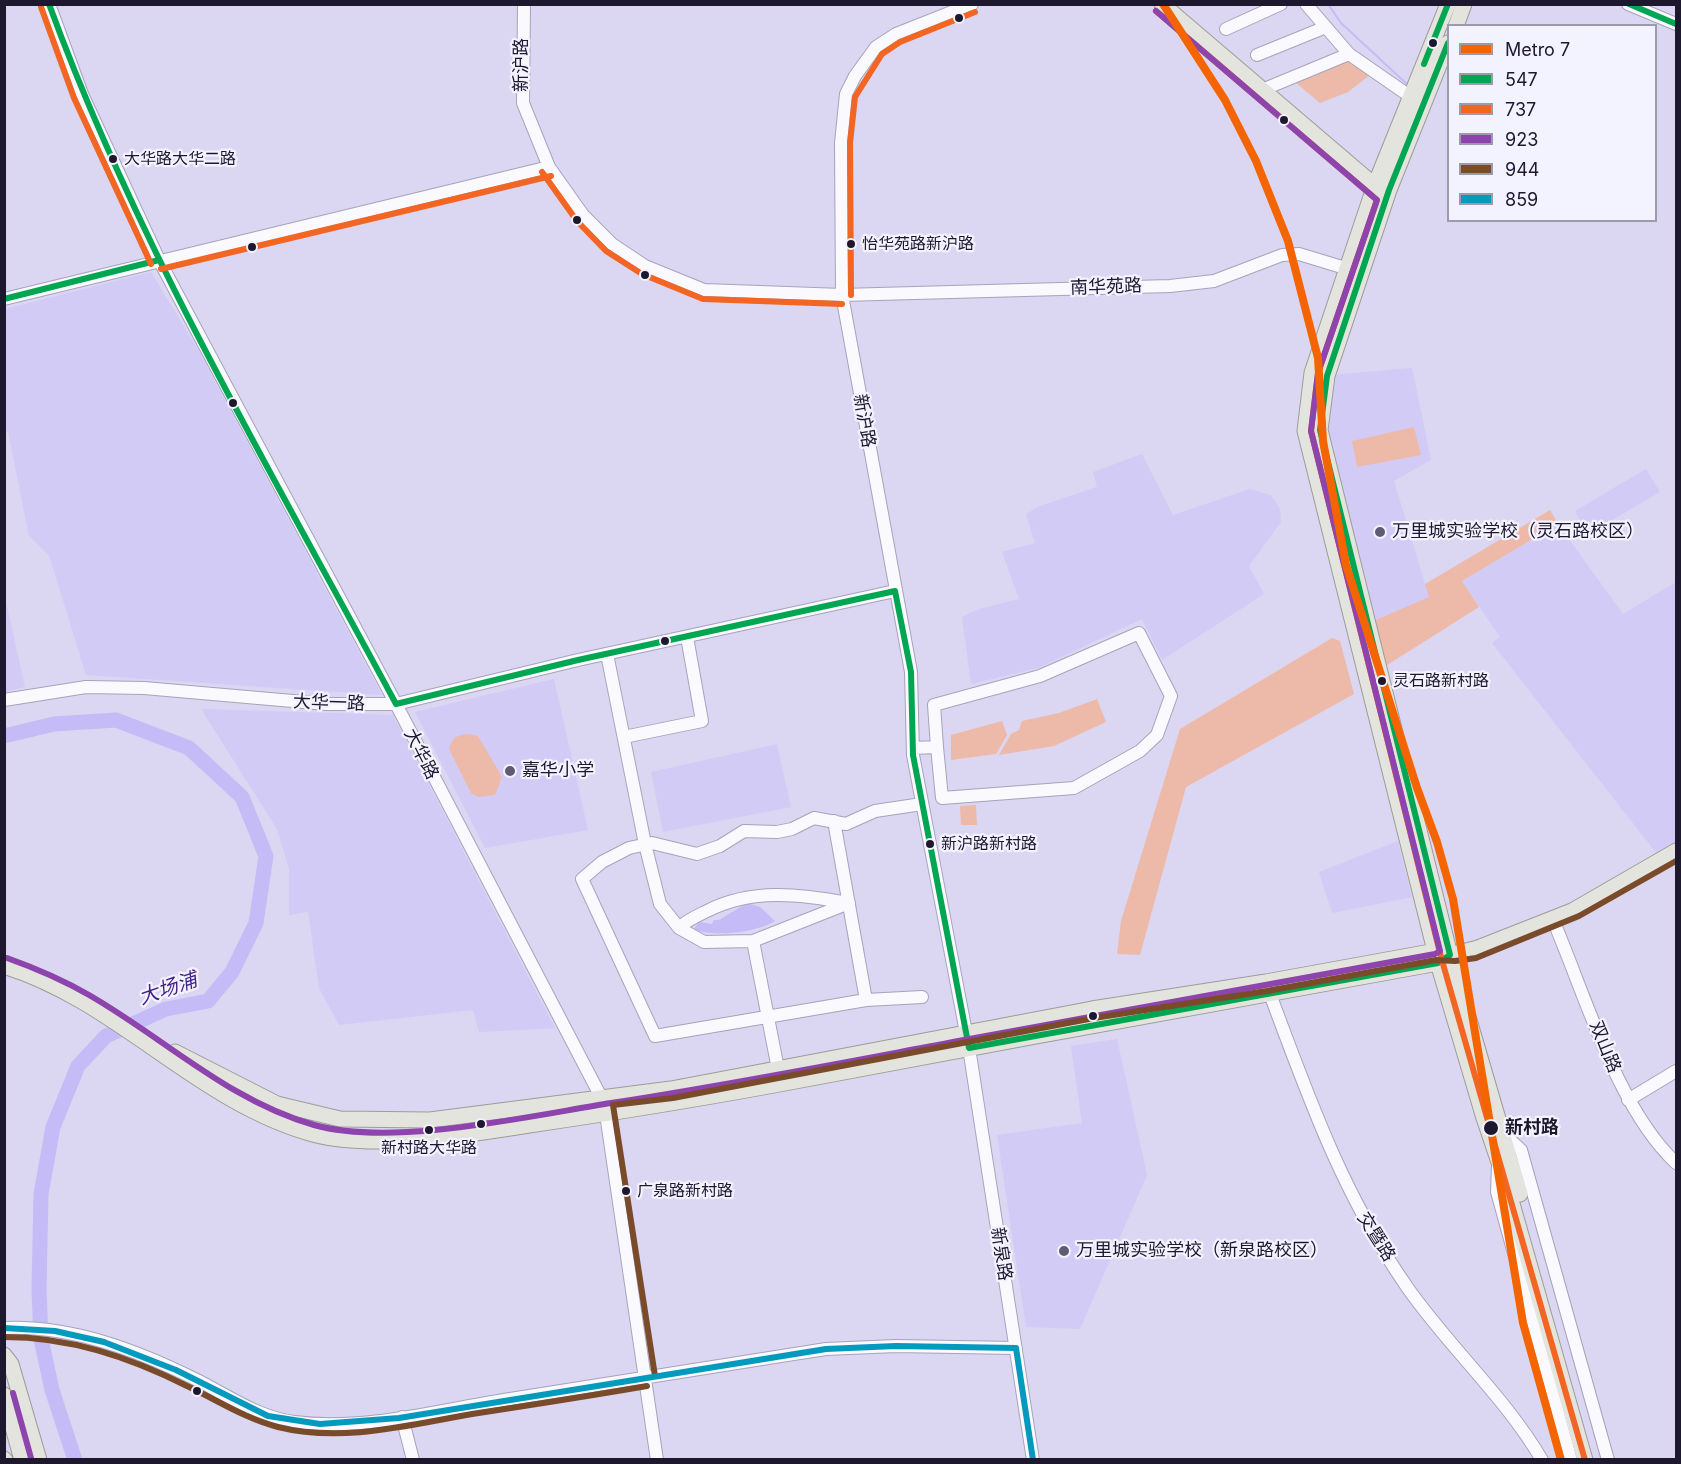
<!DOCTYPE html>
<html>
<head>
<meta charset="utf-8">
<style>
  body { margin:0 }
  #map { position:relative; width:1681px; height:1464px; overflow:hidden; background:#dbd6f2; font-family:Inter,sans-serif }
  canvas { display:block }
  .frame { position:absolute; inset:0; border:6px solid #1d182e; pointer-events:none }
  .legend { position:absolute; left:1447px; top:24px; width:210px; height:198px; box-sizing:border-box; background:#f3f2ff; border:2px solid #9d9bab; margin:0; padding:8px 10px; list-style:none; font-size:18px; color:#1d182e }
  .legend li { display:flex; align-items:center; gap:12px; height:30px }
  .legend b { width:30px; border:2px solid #9d9bab }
</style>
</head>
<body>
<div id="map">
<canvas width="1681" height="1464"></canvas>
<div class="frame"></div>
<ul class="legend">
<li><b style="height:8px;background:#f46502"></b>Metro 7</li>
<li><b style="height:8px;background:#00a651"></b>547</li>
<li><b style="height:8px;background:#f26522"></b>737</li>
<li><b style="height:8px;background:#8e44ad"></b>923</li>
<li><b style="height:8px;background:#7a4b2a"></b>944</li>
<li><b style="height:8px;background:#039abe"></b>859</li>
</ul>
</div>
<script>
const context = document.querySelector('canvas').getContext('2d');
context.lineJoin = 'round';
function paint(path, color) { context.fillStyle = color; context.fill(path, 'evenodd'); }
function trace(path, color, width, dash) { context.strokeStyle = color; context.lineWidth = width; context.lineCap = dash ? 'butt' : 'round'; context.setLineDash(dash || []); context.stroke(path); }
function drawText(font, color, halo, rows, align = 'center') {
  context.font = font + ' Inter,"Noto Sans SC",sans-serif'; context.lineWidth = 4.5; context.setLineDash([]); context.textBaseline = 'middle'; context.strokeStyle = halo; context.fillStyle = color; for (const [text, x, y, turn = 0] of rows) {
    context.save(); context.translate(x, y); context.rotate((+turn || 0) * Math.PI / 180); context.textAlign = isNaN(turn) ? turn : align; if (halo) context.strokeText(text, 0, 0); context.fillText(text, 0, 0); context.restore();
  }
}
const built = new Path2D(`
  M151 272 200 353 382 695 86 675 49 555 29 536 8 432H5V309Z
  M1412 368 1431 460 1394 481 1429 597 1373 621 1326 430 1332 375Z
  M1142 454 1173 515 1250 489 1271 495 1280 509 1281 522 1249 566 1264 594 1162 660 1142 619 1038 668 971 684 962 617 979 609 1019 599 1002 552 1035 543 1026 514 1040 506 1097 487 1093 472Z
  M1646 469 1660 492 1588 534 1575 511Z
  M1558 524 1623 614 1676 582V842L1657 854 1492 643 1500 637 1462 581Z
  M5 597 25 687 5 692H4Z
  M554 679 588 830 485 848 415 712Z
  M201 709 393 715 555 1028 479 1032 473 1010 339 1025 319 988 308 912 289 915V869L277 829Z
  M777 744 791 807 663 832 651 772Z
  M1398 841 1412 897 1332 913 1319 872Z
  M1117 1039 1147 1175 1080 1329 1026 1327 997 1135 1082 1123 1071 1046Z`);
const green = new Path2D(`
  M1349 60 1370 75 1348 92 1320 103 1295 82Z
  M1414 427 1421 455 1357 467 1352 441Z
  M1550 510 1558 524 1462 581 1479 607 1384 667 1373 621 1429 597 1425 584Z
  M1332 638 1340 641 1354 694 1186 787 1140 955 1117 954 1121 921 1180 729Z
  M1097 699 1106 722 1054 746 999 755 1011 734 1019 730 1022 721 1059 713Z
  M1002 721 1007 735 996 754 951 760V735Z
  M468 734 478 736 502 777 495 795 478 797 471 793 449 749C452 738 456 735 468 734Z
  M976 805 977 825H961L960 806Z`);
const water = new Path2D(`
  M747 903 760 907 775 921C759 932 711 938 694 929L699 922 712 924 714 920H719Z`);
const stream = new Path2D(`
  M1328 4 1341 23 1408 85`);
const river = new Path2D(`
  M4 736 54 724 116 720 189 748 242 797 266 856 256 923 232 972 208 1001 166 1009 106 1036 78 1066 53 1127 41 1194 39 1290 41 1339 52 1390 75 1460`);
const minor = new Path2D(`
  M49 4 82 94 159 260 396 704 601 1097 606 1114 657 1460
  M524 4 523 103 549 167 583 215 612 244 645 266 704 290 842 295 1170 286 1214 281 1282 255 1299 254 1355 271
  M972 4 896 34 876 47 855 76 846 94 841 143 842 295 911 672 913 755 969 1048 1033 1460
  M1306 4 1349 54 1411 97
  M1628 4 1676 24
  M1226 29 1281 4
  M1257 55 1326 27
  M1262 90 1349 54
  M4 299 549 167
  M607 654 645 844 660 904 679 928 704 942 753 941 849 903
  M4 700 86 687 144 688 327 704H396L578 660 895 591
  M624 737 702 721 687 637
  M913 748 937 747 942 798 1074 788 1140 751 1157 735 1171 696 1139 633 1040 676 934 705 937 747
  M834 821 866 1000 655 1036 582 879 602 862 629 848 652 843 697 854 720 846 744 831 777 832 792 829 814 818 846 824 875 811 922 804
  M1553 920C1585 994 1617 1108 1676 1163
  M679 928C687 920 697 916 707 911 752 888 800 894 848 903
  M753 941 778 1069
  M1267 986C1307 1093 1341 1192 1407 1287 1448 1346 1506 1398 1542 1460
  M866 1000 922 997
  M1628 1100 1676 1071
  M1503 1133 1521 1150 1608 1460
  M1498 1165 1497 1192 1571 1460
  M4 1328C72 1325 139 1351 199 1381 230 1397 258 1417 294 1422 363 1431 436 1411 504 1400 612 1382 719 1366 826 1349L896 1346 1016 1348
  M402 1417 413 1460`);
const major = new Path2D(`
  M1162 4 1381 191
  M1448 4 1375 185 1312 373 1305 431 1438 963 1484 1118 1507 1186 1585 1460
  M1456 26 1464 4
  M1448 43 1389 190 1327 376 1320 430 1450 955 1520 1194
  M4 966C118 1001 197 1102 313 1134 373 1150 467 1135 529 1125 611 1113 692 1100 774 1085 995 1043 1217 1003 1438 963L1450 955 1478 948 1572 911 1676 851
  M175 1052 277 1104 340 1119 430 1120 671 1089 1092 1009 1266 982 1436 951 1444 953
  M4 1355 11 1364 39 1460
  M4 1395 22 1460
  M4 1459 5 1460`);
const bus1 = new Path2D(`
  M49 4C138 248 274 476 396 704
  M1629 4 1676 24
  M1424 64 1448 4
  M4 299 159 260
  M895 591 911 672 913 755 969 1048 1438 963 1450 955 1320 430 1327 376 1389 190 1448 43
  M396 704 578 660 895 591`);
const bus2 = new Path2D(`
  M41 7 74 98 151 264
  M1156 11 1377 200 1318 373 1311 431 1441 957 1585 1460
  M542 172 577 221 606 251 642 274 703 299 842 304
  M161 269 551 176
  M851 295 850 143 855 97 882 54 900 42 975 12`);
const bus3 = new Path2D(`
  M7 958C35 968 63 980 89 995 164 1038 229 1101 314 1125 393 1147 529 1116 611 1103 729 1085 846 1062 964 1040 1121 1011 1278 983 1435 954L1440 951 1311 431 1318 373 1377 200 1156 11
  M13 1393 31 1458`);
const bus4 = new Path2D(`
  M4 1337C70 1337 129 1357 187 1386 217 1400 246 1419 278 1427 342 1443 409 1425 472 1414 531 1405 589 1396 647 1386
  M655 1376 613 1105 673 1098 1094 1018 1267 991 1436 960 1455 961 1476 958 1579 916 1676 861`);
const bus5 = new Path2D(`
  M4 1328 55 1331 104 1342 176 1370 268 1416 320 1424 399 1418 826 1349 896 1346 1016 1348
  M1016 1348 1033 1460`);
const metro1 = new Path2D(`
  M1163 4 1225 100 1256 161 1288 241 1318 358 1323 441 1346 565 1417 788 1437 842 1453 899 1523 1323 1561 1460`);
const markers = [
  [959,18,5,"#1d182e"],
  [1433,43,5,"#1d182e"],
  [1284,120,5,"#1d182e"],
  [113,159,5,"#1d182e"],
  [577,220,5,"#1d182e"],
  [851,244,5,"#1d182e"],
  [252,247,5,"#1d182e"],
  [645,275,5,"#1d182e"],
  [233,403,5,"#1d182e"],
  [1380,532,6,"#605a73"],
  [665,641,5,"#1d182e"],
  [1382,681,5,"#1d182e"],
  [510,771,6,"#605a73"],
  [930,844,5,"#1d182e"],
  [1093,1016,5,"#1d182e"],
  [481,1124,5,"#1d182e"],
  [1491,1128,8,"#1d182e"],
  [429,1130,5,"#1d182e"],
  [626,1191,5,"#1d182e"],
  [1064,1251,6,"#605a73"],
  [197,1391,5,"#1d182e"]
];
const busNames = [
  ["大华路大华二路",124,159],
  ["怡华苑路新沪路",862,244],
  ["灵石路新村路",1393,681],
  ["新沪路新村路",941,844],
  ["新村路大华路",429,1148,"center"],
  ["广泉路新村路",637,1191]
];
const streetNames = [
  ["新沪路",522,65,-90],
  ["南华苑路",1106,287,-2],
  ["新沪路",864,421,80],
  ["大华一路",329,703,2],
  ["大华路",421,754,63],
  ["双山路",1605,1047,68],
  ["交暨路",1376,1237,58],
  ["新泉路",1001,1254,81]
];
const poiNames = [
  ["万里城实验学校（灵石路校区）",1392,532],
  ["嘉华小学",522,771],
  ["万里城实验学校（新泉路校区）",1076,1251]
];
const stopNames = [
  ["新村路",1505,1128]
];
const waterNames = [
  ["大场浦",168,989,-19]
];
paint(built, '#d2cbf6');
paint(green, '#edbaa9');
paint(water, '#c5bbf6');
trace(stream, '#c5bbf6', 2);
trace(river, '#c5bbf6', 15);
trace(minor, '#a7a3ba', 14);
trace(major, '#9e9c99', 17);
trace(minor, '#faf9fd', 12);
trace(major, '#e4e4de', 15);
trace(bus1, '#00a651', 6);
trace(bus2, '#f26522', 6);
trace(bus3, '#8e44ad', 6);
trace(bus4, '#7a4b2a', 6);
trace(bus5, '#039abe', 6);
trace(metro1, '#f46502', 8);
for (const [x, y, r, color] of markers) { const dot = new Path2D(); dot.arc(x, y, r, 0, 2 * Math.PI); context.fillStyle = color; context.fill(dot); trace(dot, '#f3f2ff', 2); }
drawText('16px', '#1d182e', '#f3f2ff', busNames, 'left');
drawText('18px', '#1d182e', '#f3f2ff', streetNames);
drawText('18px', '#1d182e', '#f3f2ff', poiNames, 'left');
drawText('bold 18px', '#1d182e', '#f3f2ff', stopNames, 'left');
drawText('italic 20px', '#421f86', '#f3f2ff', waterNames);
</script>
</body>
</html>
